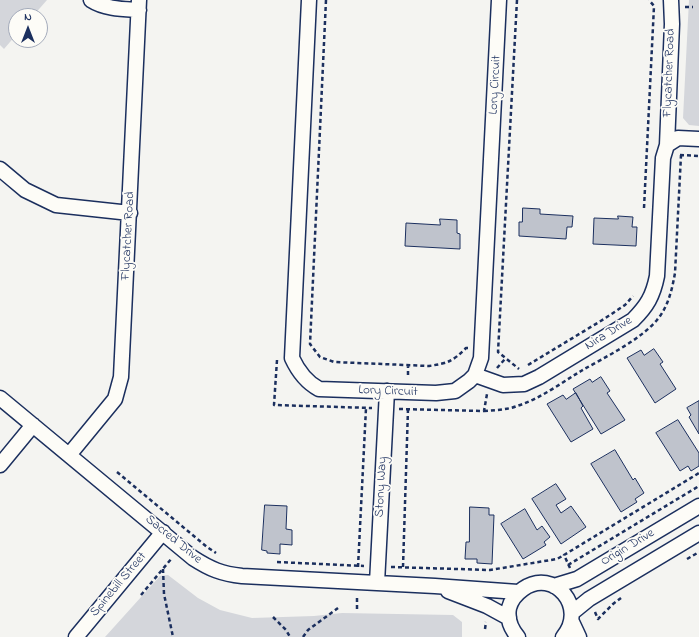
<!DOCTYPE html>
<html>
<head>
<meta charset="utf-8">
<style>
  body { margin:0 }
  #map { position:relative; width:699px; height:637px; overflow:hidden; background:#f4f4f1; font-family:"Indie Flower",sans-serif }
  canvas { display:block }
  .north { position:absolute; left:8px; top:8px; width:40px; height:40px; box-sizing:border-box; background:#fdfcf7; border:1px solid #a3aaba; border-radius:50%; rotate:0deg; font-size:11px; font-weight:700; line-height:16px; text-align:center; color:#1b2f5e }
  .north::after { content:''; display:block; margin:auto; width:14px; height:18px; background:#1b2f5e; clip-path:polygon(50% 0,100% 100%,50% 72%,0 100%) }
</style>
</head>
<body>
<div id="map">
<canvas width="699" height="637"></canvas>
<div class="north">N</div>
</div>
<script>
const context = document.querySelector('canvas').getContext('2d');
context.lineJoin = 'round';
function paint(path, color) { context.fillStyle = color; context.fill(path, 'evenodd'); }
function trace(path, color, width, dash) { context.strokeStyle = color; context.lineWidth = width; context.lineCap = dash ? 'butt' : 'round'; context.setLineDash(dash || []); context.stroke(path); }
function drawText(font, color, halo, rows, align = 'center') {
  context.font = font + ' "Indie Flower",sans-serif'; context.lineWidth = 3.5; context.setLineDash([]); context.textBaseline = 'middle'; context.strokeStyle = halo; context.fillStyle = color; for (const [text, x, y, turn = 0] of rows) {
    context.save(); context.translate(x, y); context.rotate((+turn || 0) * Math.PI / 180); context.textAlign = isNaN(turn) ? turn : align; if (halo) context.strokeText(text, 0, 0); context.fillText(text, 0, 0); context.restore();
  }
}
const green = new Path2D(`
  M0 0H47L33 16H16V35L4 49 0 45Z
  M689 0H699V126L689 125 683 118Z
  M168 575 198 598 220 610 252 618 314 616 342 613 453 615 462 622V637H105L160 576Z`);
const building = new Path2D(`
  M523 208 540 209V214L573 216 572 227H567L566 239 519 236V222H522Z
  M618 216 633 217 632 227H637L636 246 593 244 594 218 618 219Z
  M440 219 457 220V233L460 234V249L405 246 406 223 440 225Z
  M654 349 663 362 660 364 676 389 655 403 627 358 641 350 644 355Z
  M601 377 610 391 607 393 625 420 601 434 573 389 590 379 592 382Z
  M576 393 583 406 581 408 593 429 571 442 547 404 563 395 566 399Z
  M699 401V434L689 417 691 415 687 408Z
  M678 420 699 453V466L691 471 688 466 680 471 656 433Z
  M615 450 633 480 635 478 644 493 635 499 637 502 621 512 591 464Z
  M556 484 566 499 556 505 561 513 571 506 586 527 561 544 532 499Z
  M265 505 287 506 286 529 292 530V545L280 544V554L267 553V551L262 550Z
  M470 507 489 508V515H494L492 564 477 563V559H465L466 542H469Z
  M525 509 537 530 542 526 550 537 544 542 546 545 523 559 501 524Z`);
const path = new Path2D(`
  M326 0 310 344 320 357 334 362 429 366C448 363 452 362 466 348H468
  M517 0 498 352 519 369
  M685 7H693
  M680 155 699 156
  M644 208 654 6 649 0
  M277 360 274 405 372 408
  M408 364V378
  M528 365 604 319 625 305 633 296
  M497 368 505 359
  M399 409 484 411 487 394
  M484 411C495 410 507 410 517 406 540 399 561 383 581 371 605 357 639 341 657 320 668 307 672 290 675 273L681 155
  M117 472 207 547 216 553
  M687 559 699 552
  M277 562 364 566
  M568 565 699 486
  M358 567 366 408
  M391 567 490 570 557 559 564 555
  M403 567 408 409
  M570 568 564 555 699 473
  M163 569 164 594 173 637
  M141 595 172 558
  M357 609V596
  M595 612 598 619 613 604 621 598
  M273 617 286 630 290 637
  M485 629 486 622
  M303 637 308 630 338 608`);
const minor = new Path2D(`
  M91 0C105 9 123 9 139 10
  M309 0 292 358C298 371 306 382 319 389L436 393 455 391 469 381 475 375 481 358 499 0
  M667 145 672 24 671 0
  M0 169 25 190 56 205 130 213
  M475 375 503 385 524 384 539 377 633 320C647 306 653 296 657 276L663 158 667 145 678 138 699 139
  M0 398 193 558C210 569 222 574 242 576L435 586 518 592
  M69 455 115 399 121 377 139 0
  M0 465 33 425
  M377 583 387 391
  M554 586 577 579 699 506
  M448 591 487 606 509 618
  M573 612 589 599 699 533
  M572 622 579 637
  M76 637 163 532
  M518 637C511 629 507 619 509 608 511 600 516 594 523 589 554 567 588 608 563 637`);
const streetNames = [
  ["Flycatcher Road",670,73,-88],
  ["Lory Circuit",496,85,-87],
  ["Flycatcher Road",129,236,-87],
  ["Nira Drive",609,334,-32],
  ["Lory Circuit",388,392,2],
  ["Stony Way",382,487,-87],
  ["Sacred Drive",173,540,39],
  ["Origin Drive",628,548,-31],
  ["Spinebill Street",119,585,-50]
];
paint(green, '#d4d6db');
paint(building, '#bfc3cc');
trace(building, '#1b2f5e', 1);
trace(minor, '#1b2f5e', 17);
trace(path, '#1b2f5e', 2.5, [4, 3]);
trace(minor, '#fdfcf7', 14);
drawText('13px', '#1b2f5e', '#fdfcf7', streetNames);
</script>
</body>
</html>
